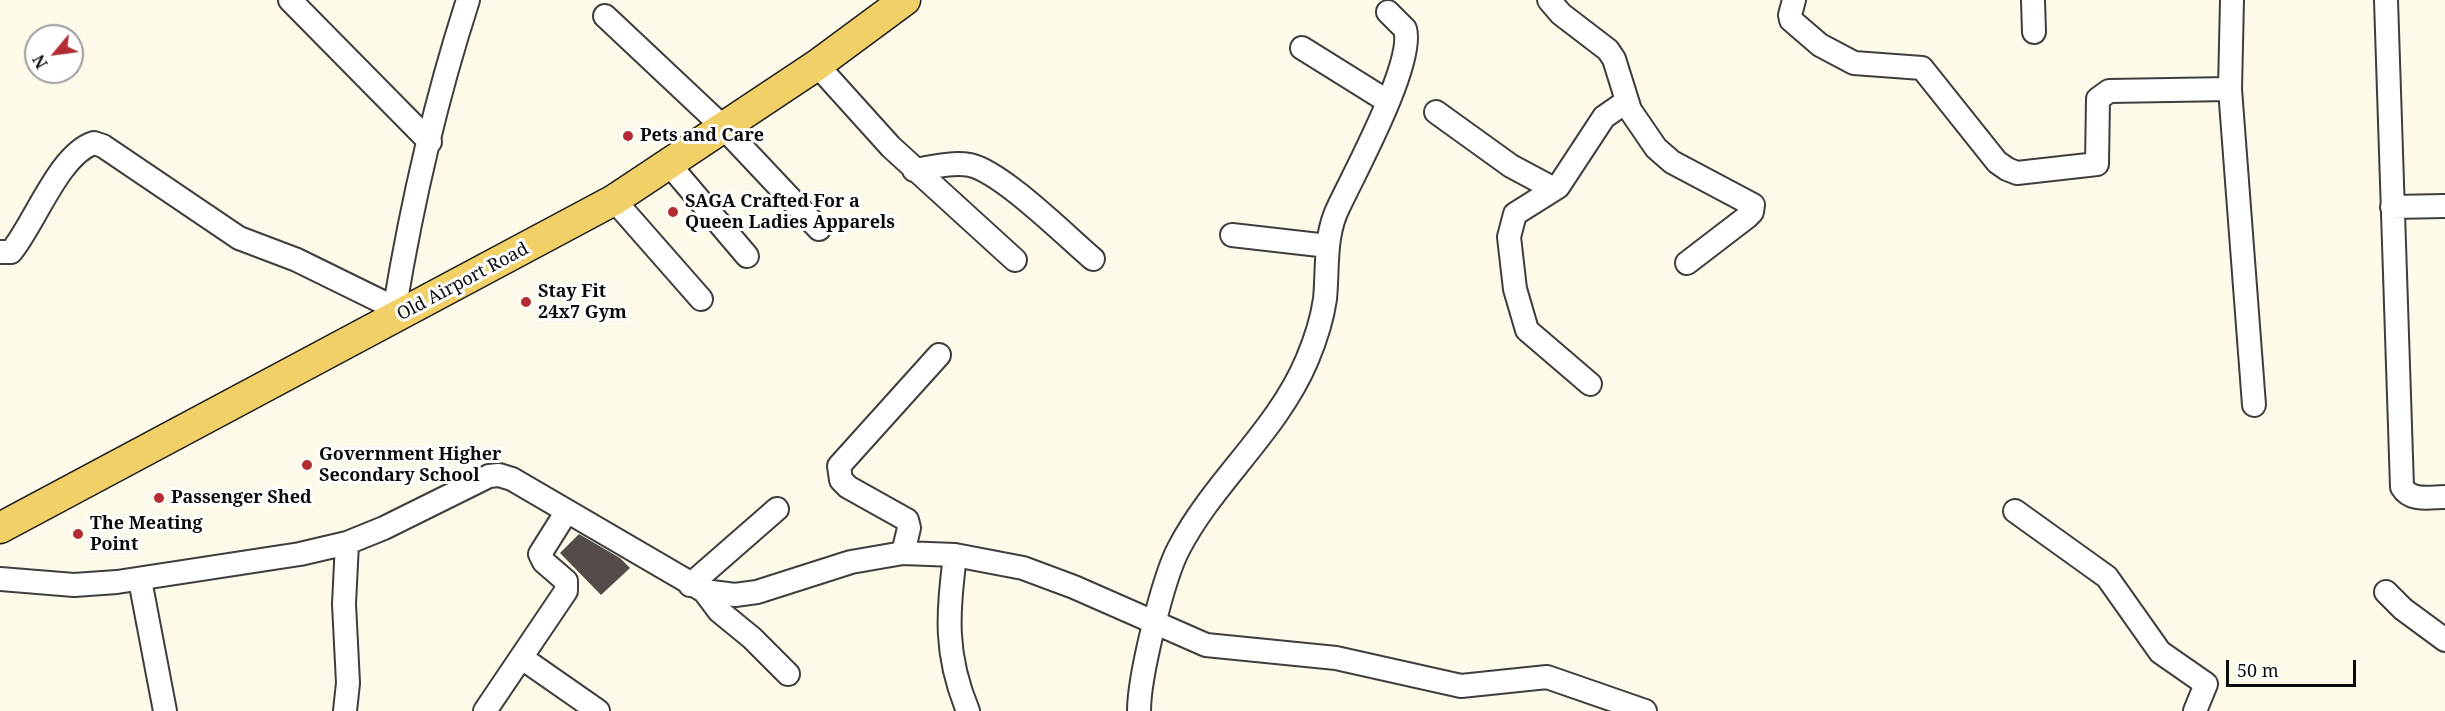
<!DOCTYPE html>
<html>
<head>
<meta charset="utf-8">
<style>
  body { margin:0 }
  #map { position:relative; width:2445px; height:711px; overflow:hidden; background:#fefaea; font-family:"Noto Serif",serif }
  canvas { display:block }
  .north { position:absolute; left:24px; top:24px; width:60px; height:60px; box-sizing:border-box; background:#fff; border:2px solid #9d9d9d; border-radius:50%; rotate:241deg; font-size:16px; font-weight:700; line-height:24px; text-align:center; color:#0b0b0b }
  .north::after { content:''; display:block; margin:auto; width:21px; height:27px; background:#b22c31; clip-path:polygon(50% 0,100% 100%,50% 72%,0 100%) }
  .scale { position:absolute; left:2226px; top:660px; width:130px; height:27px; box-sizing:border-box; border:3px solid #0b0b0b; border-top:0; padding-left:8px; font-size:18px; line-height:21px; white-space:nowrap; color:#0b0b0b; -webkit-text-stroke:4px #fff; paint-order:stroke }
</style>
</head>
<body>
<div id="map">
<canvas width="2445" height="711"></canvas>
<div class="north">N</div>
<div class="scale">50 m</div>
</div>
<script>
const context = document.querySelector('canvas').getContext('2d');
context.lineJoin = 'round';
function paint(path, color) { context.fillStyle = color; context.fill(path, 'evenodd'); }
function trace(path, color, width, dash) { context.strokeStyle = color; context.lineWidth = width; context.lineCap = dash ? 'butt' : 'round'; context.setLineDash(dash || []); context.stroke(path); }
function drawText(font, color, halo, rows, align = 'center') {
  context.font = font + ' "Noto Serif",serif'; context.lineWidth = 6; context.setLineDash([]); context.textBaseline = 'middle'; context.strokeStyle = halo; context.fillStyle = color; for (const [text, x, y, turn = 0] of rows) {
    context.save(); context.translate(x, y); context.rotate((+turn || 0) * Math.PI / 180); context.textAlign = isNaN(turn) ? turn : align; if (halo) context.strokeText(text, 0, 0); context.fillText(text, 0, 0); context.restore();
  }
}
const building = new Path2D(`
  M579 534 620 558 630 568 601 595 560 553Z`);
const minor = new Path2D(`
  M290 0 430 142
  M1549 0 1561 14 1608 50 1614 59 1630 110 1656 148 1672 162 1753 205 1752 212 1747 217 1687 263
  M1794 0 1790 15 1791 20 1820 45 1854 63 1922 68 1997 162 2007 169 2017 173 2097 164 2098 99 2109 91 2230 89
  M2033 0 2034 32
  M2232 0 2230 89 2254 405
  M2386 0 2402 487C2411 502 2430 497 2445 497
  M605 16 722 126 819 229
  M1302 48 1387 101
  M817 65 891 147 1015 260
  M1436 112 1511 166 1554 189
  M668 163 747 256
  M914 170C933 167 952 162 970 165 1002 172 1066 236 1093 259
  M614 200 701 299
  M2392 207 2445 206
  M1232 235 1328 246
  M0 252H11C35 223 59 154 94 143L103 146 239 238 297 260 405 313
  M395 306C412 203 436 99 468 0
  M1590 384 1527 330 1515 289 1509 237 1515 214 1558 187 1604 117 1627 101
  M2015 511 2107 577 2160 652 2206 684 2195 711
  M903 553 909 528 907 520 848 487 841 480 839 466 939 355
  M955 555C948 615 944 653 968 711
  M0 579 74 585 117 582 300 554 347 543 384 528 489 476 499 475 512 479 704 591 735 595 757 592 851 562 903 553 955 555 1023 568 1074 587 1206 645 1336 658 1461 686 1547 677 1645 711
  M140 580 165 711
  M690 585 777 509
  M704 591 719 611 752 638 788 674
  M2386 592 2403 609 2445 640
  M522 658 598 711
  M345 711 348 683 344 604 347 543
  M485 711 566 591V581L544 562 540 554 567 511
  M1139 711C1139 677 1163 578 1179 548 1214 481 1277 431 1307 360 1315 341 1322 320 1325 299 1328 268 1324 235 1339 206 1355 172 1415 62 1405 29L1388 12`);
const major = new Path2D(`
  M0 528 614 200 817 65 905 0`);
const markers = [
  [628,136,6,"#b22c31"],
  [673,212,6,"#b22c31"],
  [526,302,6,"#b22c31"],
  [307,465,6,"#b22c31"],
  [159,498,6,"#b22c31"],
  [78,534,6,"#b22c31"]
];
const poiNames = [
  ["Pets and Care",640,136],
  ["SAGA Crafted For a",685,202],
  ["Queen Ladies Apparels",685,223],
  ["Stay Fit",538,292],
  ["24x7 Gym",538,313],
  ["Government Higher",319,455],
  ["Secondary School",319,476],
  ["Passenger Shed",171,498],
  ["The Meating",90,524],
  ["Point",90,545]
];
const streetNames = [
  ["Old Airport Road",463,282,-28]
];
paint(building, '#534c48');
trace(minor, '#3e3e3e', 26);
trace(major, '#1c1c1c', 33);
trace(minor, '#fff', 22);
trace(major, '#f1d067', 30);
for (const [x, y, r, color] of markers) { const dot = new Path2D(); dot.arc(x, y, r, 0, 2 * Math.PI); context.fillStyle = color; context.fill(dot); trace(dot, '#fff', 2); }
drawText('bold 18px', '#0b0b0b', '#fff', poiNames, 'left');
drawText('18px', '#0b0b0b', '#fff', streetNames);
</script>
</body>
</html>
